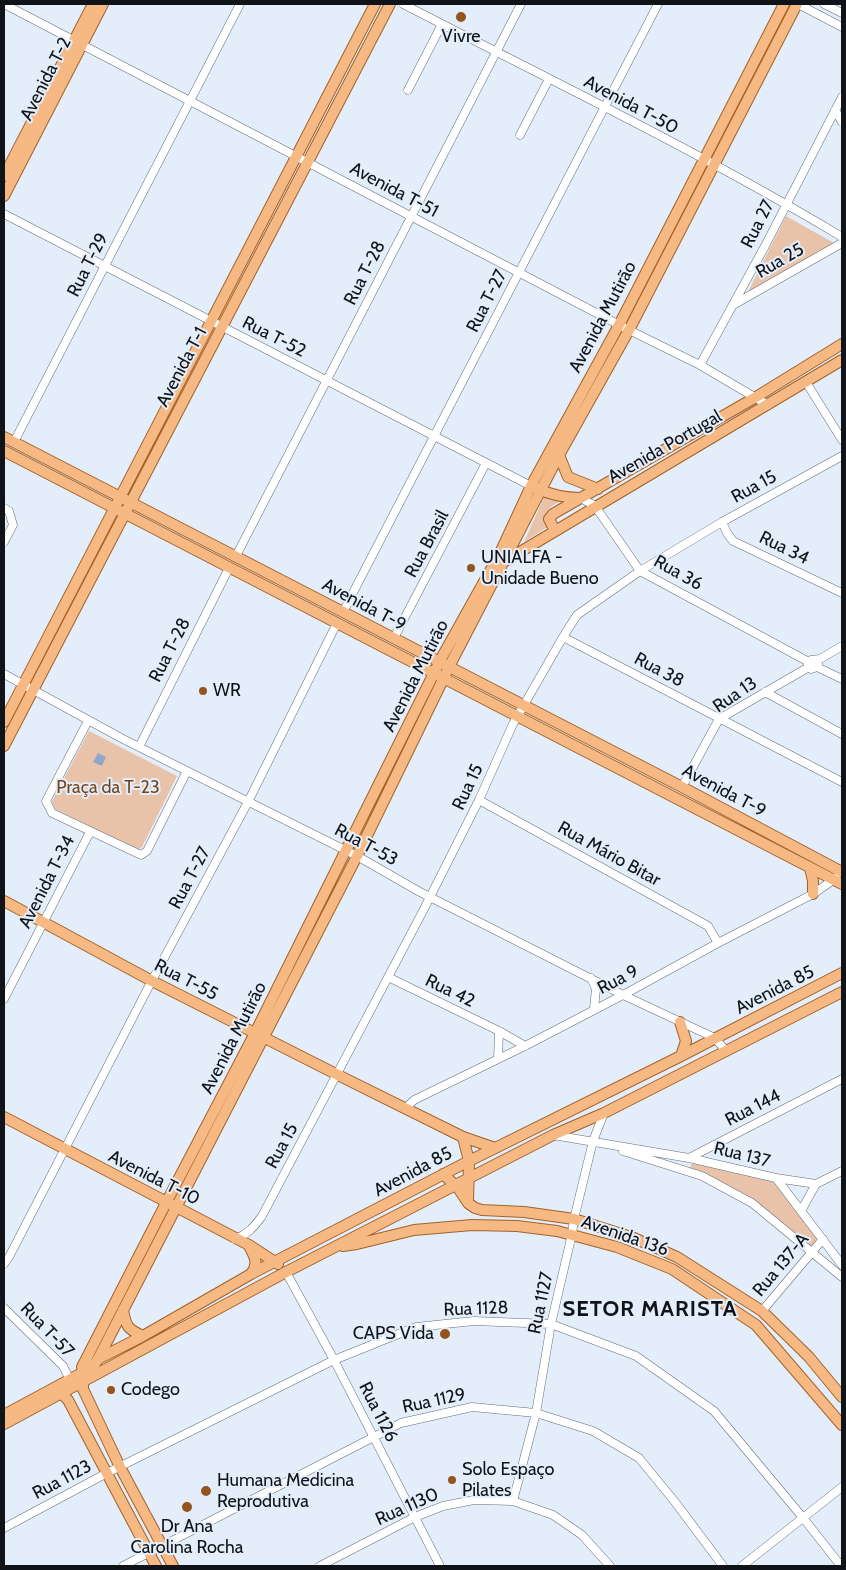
<!DOCTYPE html>
<html>
<head>
<meta charset="utf-8">
<style>
  body { margin:0 }
  #map { position:relative; width:846px; height:1570px; overflow:hidden; background:#e4eefb; font-family:Cabin,sans-serif }
  canvas { display:block }
  .frame { position:absolute; inset:0; border:5px solid #101418; pointer-events:none }
</style>
</head>
<body>
<div id="map">
<canvas width="846" height="1570"></canvas>
<div class="frame"></div>
</div>
<script>
const context = document.querySelector('canvas').getContext('2d');
context.lineJoin = 'round';
function paint(path, color) { context.fillStyle = color; context.fill(path, 'evenodd'); }
function trace(path, color, width, dash) { context.strokeStyle = color; context.lineWidth = width; context.lineCap = dash ? 'butt' : 'round'; context.setLineDash(dash || []); context.stroke(path); }
function drawText(font, color, halo, rows, align = 'center') {
  context.font = font + ' Cabin,sans-serif'; context.lineWidth = 4; context.setLineDash([]); context.textBaseline = 'middle'; context.strokeStyle = halo; context.fillStyle = color; for (const [text, x, y, turn = 0] of rows) {
    context.save(); context.translate(x, y); context.rotate((+turn || 0) * Math.PI / 180); context.textAlign = isNaN(turn) ? turn : align; if (halo) context.strokeText(text, 0, 0); context.fillText(text, 0, 0); context.restore();
  }
}
const green = new Path2D(`
  M786 216 834 243 745 298Z
  M546 493 567 498C553 505 541 509 549 526L524 542Z
  M89 731 177 776 142 847 137 850 55 809 52 801Z
  M693 1162 775 1180 822 1240 812 1248 752 1200 689 1169Z`);
const water = new Path2D(`
  M98 753 106 757 102 766 93 762Z`);
const minor = new Path2D(`
  M4 4 629 330 700 365 768 405
  M403 4C550 80 700 152 842 237
  M798 4 842 27
  M824 4 842 13
  M408 90 442 24
  M835 110 842 122
  M520 135 549 79
  M4 214 531 486
  M733 305 842 243
  M700 365 765 246 842 97
  M806 382 842 440
  M14 442 240 4
  M581 498 595 506 640 571 809 662
  M4 508 9 511 13 525 4 542
  M722 522 727 533 733 541 842 593
  M236 556 521 4
  M343 612 658 4
  M563 637 842 782
  M394 638 486 463
  M815 660 818 664 817 667 811 669 808 664 811 660 820 659 842 646
  M817 667 842 679
  M4 674 123 739 357 856 420 892 623 995 715 1038 726 1051
  M765 692 842 734
  M88 721 46 801 52 813 141 855 147 851 187 771
  M139 747 229 568
  M682 787 719 719 809 667
  M479 800 708 926 718 943
  M388 977 499 1031 525 1046
  M591 978 596 989 594 1009
  M4 999 90 832
  M498 1059 499 1031
  M405 1109 414 1100 525 1046 623 995 718 943 813 894 836 878
  M553 1135 689 1158 776 1178 842 1265
  M623 1151 702 1176 752 1203 842 1277
  M689 1158 842 1079
  M776 1178 816 1184
  M801 1211 816 1184 842 1171
  M235 1239C248 1234 254 1227 262 1216L424 909 479 800 513 724 563 637 577 615 640 571 722 522 842 456
  M4 1264 9 1257 148 988 248 802 337 623
  M286 1272 334 1360 440 1566
  M4 1308 63 1366 67 1374
  M762 1311 823 1239
  M513 1501 536 1413 551 1324 572 1234 574 1219 593 1141 604 1113
  M4 1528 107 1473 334 1360 416 1327 474 1321 551 1324 636 1356 714 1411 804 1519 841 1566
  M123 1566 401 1423 472 1407 536 1413 593 1431 639 1458 675 1502 723 1566
  M320 1566 415 1517 443 1506 474 1500 513 1501 553 1515 582 1535 610 1566
  M742 1566 842 1487`);
const major = new Path2D(`
  M4 176 93 4
  M4 196 103 4
  M4 437 682 787 842 872
  M4 451 842 884
  M559 455 568 477 598 489
  M536 488C549 494 565 498 580 498
  M557 530 553 527 549 519 553 514 756 397 842 344
  M505 561 842 360
  M4 722 375 4
  M4 746 390 4
  M810 868 813 881V894
  M4 901 152 981 344 1078 463 1137 495 1148
  M680 1022 686 1041 681 1056
  M4 1117 249 1245 278 1264
  M463 1137 469 1161 468 1202
  M443 1174 458 1188 468 1203 475 1208 482 1210 524 1212 574 1219 634 1238 677 1257 762 1311 809 1357 842 1397
  M249 1246C255 1257 259 1264 251 1274
  M343 1246 357 1244 414 1230 472 1225 517 1226 557 1231 617 1247 672 1269 756 1325 842 1425
  M123 1310C126 1326 127 1329 143 1336
  M98 1359 143 1336 251 1274 469 1161 681 1056 842 973
  M82 1367 166 1203 255 1033 442 657 499 555 531 486 619 325 784 4
  M83 1381V1389L120 1467 173 1566
  M61 1393 68 1400 156 1566
  M4 1415 93 1367 98 1359 357 856 452 661 559 455 629 330 797 4
  M4 1424 286 1272 553 1135 604 1113 842 992`);
const markers = [
  [461,17,6,"#94541d"],
  [471,568,5,"#94541d"],
  [203,691,5,"#94541d"],
  [445,1334,6,"#94541d"],
  [111,1390,5,"#94541d"],
  [452,1480,5,"#94541d"],
  [206,1491,6,"#94541d"],
  [187,1507,6,"#94541d"]
];
const poiNames = [
  ["Vivre",461,37,"center"],
  ["UNIALFA -",481,558],
  ["Unidade Bueno",481,579],
  ["WR",213,691],
  ["CAPS Vida",434,1334,"right"],
  ["Codego",121,1390],
  ["Solo Espaço",462,1470],
  ["Pilates",462,1491],
  ["Humana Medicina",217,1481],
  ["Reprodutiva",217,1502],
  ["Dr Ana",187,1527,"center"],
  ["Carolina Rocha",187,1548,"center"]
];
const streetNames = [
  ["Avenida T-2",46,79,-63],
  ["Avenida T-50",631,105,28],
  ["Avenida T-51",394,190,28],
  ["Rua 27",758,224,-63],
  ["Rua 25",780,261,-30],
  ["Rua T-29",88,265,-63],
  ["Rua T-28",365,273,-63],
  ["Rua T-27",487,301,-63],
  ["Avenida Mutirão",603,317,-62],
  ["Rua T-52",274,337,27],
  ["Avenida T-1",182,367,-62],
  ["Avenida Portugal",665,447,-30],
  ["Rua 15",754,487,-29],
  ["Rua Brasil",427,544,-62],
  ["Rua 34",784,548,26],
  ["Rua 36",678,573,29],
  ["Avenida T-9",364,605,28],
  ["Rua T-28",170,650,-63],
  ["Rua 38",659,670,28],
  ["Avenida Mutirão",416,676,-63],
  ["Rua 13",735,695,-34],
  ["Rua 15",468,787,-65],
  ["Avenida T-9",724,791,28],
  ["Rua T-53",366,845,28],
  ["Rua Mário Bitar",609,854,29],
  ["Rua T-27",190,878,-62],
  ["Avenida T-34",47,882,-63],
  ["Rua T-55",186,980,27],
  ["Rua 9",618,980,-27],
  ["Avenida 85",775,990,-27],
  ["Rua 42",450,991,26],
  ["Avenida Mutirão",234,1038,-63],
  ["Rua 144",753,1108,-27],
  ["Rua 15",282,1146,-62],
  ["Rua 137",742,1155,14],
  ["Avenida 85",413,1172,-28],
  ["Avenida T-10",154,1178,27],
  ["Avenida 136",625,1236,19],
  ["Rua 137-A",781,1265,-50],
  ["Rua 1127",541,1303,-78],
  ["Rua 1128",476,1309,-2],
  ["Rua T-57",47,1330,46],
  ["Rua 1129",434,1401,-12],
  ["Rua 1126",378,1412,63],
  ["Rua 1123",62,1480,-28],
  ["Rua 1130",407,1507,-24]
];
const parkNames = [
  ["Praça da T-23",108,788]
];
const districtNames = [
  ["SETOR MARISTA",650,1310]
];
paint(green, '#e8c3aa');
paint(water, '#90a7c8');
trace(minor, '#646d78', 9);
trace(major, '#a26128', 12);
trace(minor, '#fff', 8);
trace(major, '#f7b983', 10);
for (const [x, y, r, color] of markers) { const dot = new Path2D(); dot.arc(x, y, r, 0, 2 * Math.PI); context.fillStyle = color; context.fill(dot); trace(dot, '#e4eefb', 2); }
drawText('18px', '#101418', '#e4eefb', poiNames, 'left');
drawText('18px', '#101418', '#e4eefb', streetNames);
drawText('18px', '#76461f', '#e4eefb', parkNames);
context.letterSpacing = '1px';
drawText('bold 22px', '#101418', '#e4eefb', districtNames);
context.letterSpacing = '0px';
</script>
</body>
</html>
